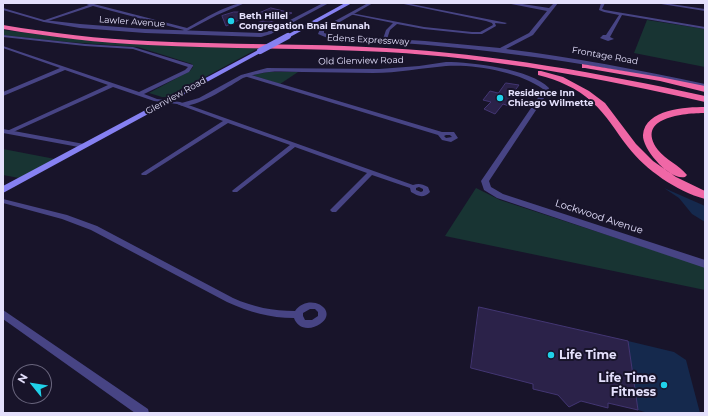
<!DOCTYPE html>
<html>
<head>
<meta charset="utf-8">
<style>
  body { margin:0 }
  #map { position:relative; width:708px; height:416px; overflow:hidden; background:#18142a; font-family:Montserrat,sans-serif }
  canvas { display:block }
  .frame { position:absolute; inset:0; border:4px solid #e4e0fc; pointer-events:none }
  .north { position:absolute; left:12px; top:364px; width:40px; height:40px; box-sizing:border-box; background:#18142a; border:1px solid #6a667e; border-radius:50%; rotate:300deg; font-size:11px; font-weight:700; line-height:16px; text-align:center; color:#e4e0fc }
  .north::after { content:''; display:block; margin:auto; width:14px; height:18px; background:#20d1e9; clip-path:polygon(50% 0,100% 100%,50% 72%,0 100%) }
</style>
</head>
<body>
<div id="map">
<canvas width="708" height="416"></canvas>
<div class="frame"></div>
<div class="north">N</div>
</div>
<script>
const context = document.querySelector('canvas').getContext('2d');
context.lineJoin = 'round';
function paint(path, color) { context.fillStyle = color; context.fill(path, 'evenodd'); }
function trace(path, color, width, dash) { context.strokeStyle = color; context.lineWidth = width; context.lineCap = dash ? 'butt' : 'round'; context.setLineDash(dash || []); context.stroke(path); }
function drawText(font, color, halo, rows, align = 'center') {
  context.font = font + ' Montserrat,sans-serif'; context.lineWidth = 4; context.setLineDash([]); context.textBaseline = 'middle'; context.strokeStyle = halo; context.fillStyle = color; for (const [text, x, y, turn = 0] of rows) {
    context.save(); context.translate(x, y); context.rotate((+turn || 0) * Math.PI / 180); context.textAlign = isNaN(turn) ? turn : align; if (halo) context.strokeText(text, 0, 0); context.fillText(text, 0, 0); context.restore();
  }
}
const green = new Path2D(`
  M647 20 705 29V67L634 53Z
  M3 30 103 42 259 48 168 97H162L149 93 190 71 193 67 192 64 138 47 68 42 3 35Z
  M269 72H298L280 84 252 75Z
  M3 149 55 159 19 178 3 175Z
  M476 188 500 200 705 267V290L445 236Z`);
const water = new Path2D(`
  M664 188 705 206V222L692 214 679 198Z
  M628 341 674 352 686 360 700 413H648L638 410Z`);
const building = new Path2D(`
  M271 8 292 13 268 23 248 18Z
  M234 12H244L246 17 226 26 222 16Z
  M506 83 519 85 511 96 516 97 509 106 503 104 495 114 484 109 491 102 483 100 490 91 498 93Z
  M479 307 628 341 638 410 608 403V408L581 401 569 407 558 395 533 389V384L471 368Z`);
const minor = new Path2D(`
  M84 3H90L187 28C202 20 229 3 245 3L217 15 183 33 181 32 184 30 93 6 45 22 42 21 89 5Z
  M172 3H184L182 4Z
  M399 3H406L507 23 505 24 495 23 496 26 482 34H472L424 29 397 24 390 30 387 39 385 40 383 39 386 30 393 23 349 14 351 13 424 27 472 32H480L493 25 492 23 486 21Z
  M601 3H605L602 9 605 10 705 27V29L622 15 610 37 614 39 608 41 600 38 603 35H606L619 15 604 12 599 10Z
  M655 3H664L705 9V11Z
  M3 35 85 44 133 47 193 65V66L189 72 144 94 157 99 180 102 413 185C419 183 422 184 428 187L430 192C423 199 418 196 411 192L410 188 372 175 336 212H332L330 210 367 173 295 147 237 192H233L232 191 233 190 290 145 228 123 146 175H142L141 174 142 173 223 121 177 104 154 101 113 87 11 133H7V131L108 85 65 70 3 96V92L60 68 3 48V46L139 92 185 70 188 67 133 49 85 46 3 37ZM419 187 423 189V191L421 192 416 190V188Z
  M244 74H248L442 132H454L458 138 451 142 442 140 438 135 244 76ZM446 135H450L452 137 446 138 444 136Z
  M3 199 67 215 97 226 233 298C253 307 273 311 295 311 310 291 340 311 320 324 317 326 312 328 308 328 301 328 296 324 294 318 270 318 249 312 227 302L91 230 62 219 3 203ZM310 309H315L318 312V316L312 320H305L303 316V313Z
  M3 310 6 312 148 409 149 413H135L3 319Z`);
const tertiary = new Path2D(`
  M323 3H329L271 34 261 37 145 33 80 28 44 22 3 10V8L44 20 80 24 145 29 261 33 267 32Z
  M368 3H373L324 31V33L331 35 425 41 500 48 529 33 547 11 506 3H516L549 8 554 3H558L533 35 506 49C573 57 639 70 705 84V88C580 60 458 44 330 39L318 34 320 29Z
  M446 62C472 62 531 69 549 88L548 92 489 181 491 187 503 194 705 260V268L497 198 484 190 481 181 542 92 543 89C520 72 474 64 446 66 422 68 398 73 373 73 350 73 327 72 303 72 288 72 273 70 258 74 253 75 248 76 243 78 231 85 190 113 178 104L199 98 241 75 267 68 379 69 419 66Z
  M3 129 84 144 88 146 84 148 3 133Z`);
const secondary = new Path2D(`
  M345 3H352L290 37 285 36Z
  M260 49 262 50V52L3 193V186Z`);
const motorway = new Path2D(`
  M3 25C51 33 99 39 148 41 227 45 306 43 386 48 494 54 600 73 705 96V102C600 78 494 58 386 52 306 48 227 49 148 45 99 43 51 37 3 29Z
  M582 64 660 77 705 86V92L660 81 585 68H582Z
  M538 71H541L563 77 589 91 605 103 636 144 653 161 676 177 705 191V199C676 191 646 170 628 147 616 132 607 115 592 102 577 88 558 80 538 75Z
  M705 107V113C685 113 634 117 658 150 666 160 679 165 687 175L685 177C670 181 642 149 643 135 645 109 686 107 705 107Z`);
const secondaryBridge = new Path2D(`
  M260 51 288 36`);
const markers = [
  [231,21,4,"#20d1e9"],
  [500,98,4,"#20d1e9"],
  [551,355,4,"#20d1e9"],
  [664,385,4,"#20d1e9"]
];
const farPoinames = [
  ["Beth Hillel",239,16],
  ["Congregation Bnai Emunah",239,26],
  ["Residence Inn",508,93],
  ["Chicago Wilmette",508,103]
];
const farStreetnames = [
  ["Lawler Avenue",132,22,4],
  ["Edens Expressway",368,40,3],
  ["Frontage Road",605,56,10],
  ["Old Glenview Road",361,61,-1],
  ["Glenview Road",176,96,-29]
];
const streetNames = [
  ["Lockwood Avenue",599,217,18]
];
const nearPoinames = [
  ["Life Time",559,355],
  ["Life Time",656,378,"right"],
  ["Fitness",656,392,"right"]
];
paint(green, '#183433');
paint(water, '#15294d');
paint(building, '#2b2249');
trace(building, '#433673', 1);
paint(minor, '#474484');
paint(tertiary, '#474484');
paint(secondary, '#8681f2');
paint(motorway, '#f067a6');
trace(secondaryBridge, '#8681f2', 6);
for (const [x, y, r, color] of markers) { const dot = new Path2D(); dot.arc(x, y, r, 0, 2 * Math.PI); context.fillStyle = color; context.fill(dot); trace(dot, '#18142a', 1.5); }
drawText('bold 9px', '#e4e0fc', '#18142a', farPoinames, 'left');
drawText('9px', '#e4e0fc', '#18142a', farStreetnames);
drawText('10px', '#e4e0fc', '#18142a', streetNames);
drawText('bold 12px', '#e4e0fc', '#18142a', nearPoinames, 'left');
</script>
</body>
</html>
